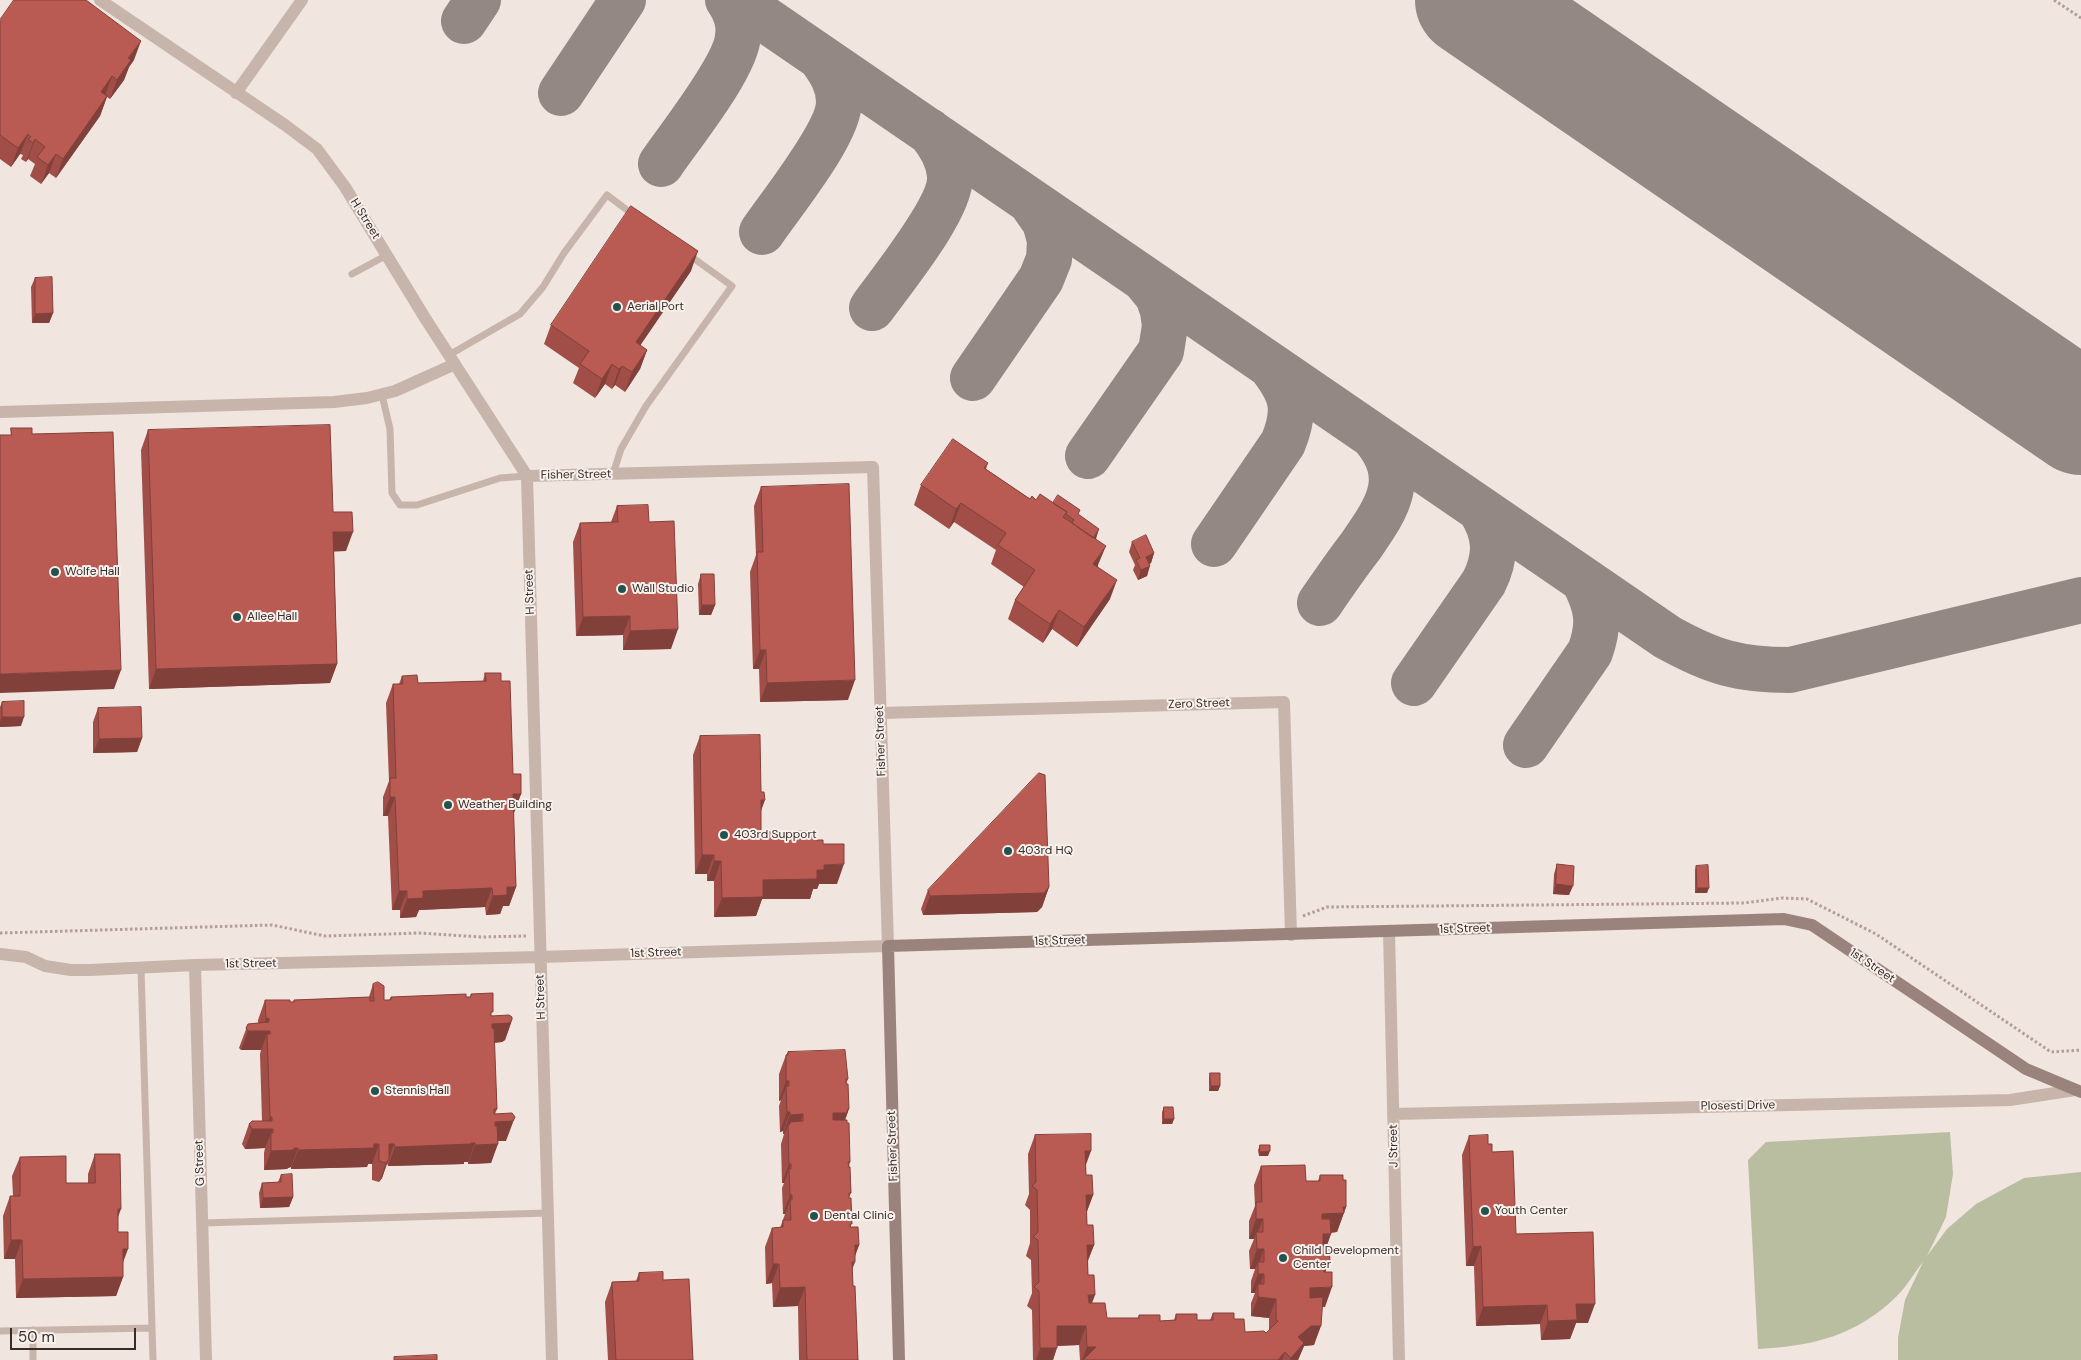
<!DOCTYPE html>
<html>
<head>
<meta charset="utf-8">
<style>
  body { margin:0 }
  #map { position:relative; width:2081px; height:1360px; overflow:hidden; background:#f0e5df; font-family:"DM Sans",sans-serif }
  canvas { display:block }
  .scale { position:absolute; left:10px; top:1328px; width:126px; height:22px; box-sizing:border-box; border:2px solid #362c2a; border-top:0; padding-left:6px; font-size:15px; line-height:18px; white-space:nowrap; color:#362c2a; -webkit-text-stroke:4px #f8f0eb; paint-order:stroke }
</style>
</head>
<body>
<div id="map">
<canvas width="2081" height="1360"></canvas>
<div class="scale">50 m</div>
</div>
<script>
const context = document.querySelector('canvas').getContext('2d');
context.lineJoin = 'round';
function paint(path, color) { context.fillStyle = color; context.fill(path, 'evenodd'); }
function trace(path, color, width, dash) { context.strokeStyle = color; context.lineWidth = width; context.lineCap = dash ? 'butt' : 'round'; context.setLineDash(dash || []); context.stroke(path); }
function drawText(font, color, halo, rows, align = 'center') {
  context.font = font + ' "DM Sans",sans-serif'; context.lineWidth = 4; context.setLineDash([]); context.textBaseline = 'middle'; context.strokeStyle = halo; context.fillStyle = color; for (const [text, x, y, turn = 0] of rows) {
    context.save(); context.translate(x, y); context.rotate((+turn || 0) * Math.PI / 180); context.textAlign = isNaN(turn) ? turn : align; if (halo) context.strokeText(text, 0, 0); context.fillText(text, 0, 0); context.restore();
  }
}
const green = new Path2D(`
  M1950 1132 1953 1174 1946 1217 1927 1256 1947 1229 1976 1204 2024 1178 2081 1172V1360H1898V1338L1905 1300 1923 1262C1914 1273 1907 1286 1897 1296 1856 1336 1813 1346 1758 1349L1748 1160 1766 1142Z`);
const taxiway = new Path2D(`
  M737 0 1667 637C1712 662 1738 670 1790 670L2081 600
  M464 21 478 0
  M561 93 623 0
  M661 164C680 136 736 67 738 36 740 24 735 9 728 0
  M762 232C781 204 839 133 839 102 839 84 830 70 820 57
  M872 308C892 280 952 207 950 176 949 158 940 144 929 131
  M973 378 1041 279 1049 259 1050 240 1045 222 1031 202
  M1088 456 1161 351 1165 326 1163 311 1158 296 1144 279
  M1214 544 1283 443C1297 409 1292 393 1270 365
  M1320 603C1333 584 1346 565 1360 547 1386 509 1409 479 1374 437
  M1414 683 1484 582C1497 556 1496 534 1480 509
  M1526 745 1590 652C1600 624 1598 608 1584 581`);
const runway = new Path2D(`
  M1472 0 2081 418`);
const path = new Path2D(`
  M2054 0 2081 18
  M1303 916 1327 907 1744 903 1782 898 1807 899 1876 934 2051 1052 2081 1050
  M0 933 272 925 325 936 419 933 481 937 526 936`);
const lane = new Path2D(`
  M352 274 387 255
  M449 355 520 314 543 287 564 253 607 195 635 216
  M382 395 390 429 392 493 400 505H417L500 478 527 476
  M613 474 621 449 646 406 732 286 689 255
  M141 968 153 1360
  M202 1223 548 1213
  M33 1330V1360
  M0 1331 152 1328`);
const street = new Path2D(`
  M100 0 285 125 317 149 345 187 425 318 527 476 552 1360
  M236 93 302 0
  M0 412 334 402 367 398 395 391 455 364
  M881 713 1284 702 1291 935
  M1389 931 1399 1360
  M0 954 26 957 45 966 71 970H90L195 965 540 957 888 946 873 467 527 476
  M195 965 206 1360
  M1393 1114 2010 1100 2075 1090`);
const secondary = new Path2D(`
  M899 1360 888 946 1784 919 1812 925 2026 1069 2081 1092`);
const wall = new Path2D(`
  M0 20 134 60 129 67 124 80 110 99 107 97 100 116 56 178 49 173 41 184 30 176 35 164 28 159 26 162 21 159 23 155 20 154 11 167 0 159Z
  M691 271 640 345 647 350 640 369 625 392 615 385 612 389 605 384 595 398 573 383 579 368 544 344 551 325Z
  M35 278 53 313 49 323H32L31 287Z
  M148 430 333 512 346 551H334L337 664 330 683 149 689 141 450Z
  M988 463 986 469 1030 499 1036 500 1053 503 1079 515 1095 539 1098 565V567L1110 599 1077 647 1052 629 1043 643 1008 619 1015 600 1024 587 991 564 996 550 954 522 949 529 914 505 921 485Z
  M761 487 848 700 760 702 759 669H753L750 572 756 555 754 506Z
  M617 506 649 522 671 649 623 650V635L576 636 573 542 580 523 611 522Z
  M1132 542 1154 553 1151 563 1149 564 1147 576 1138 580 1133 570 1135 565 1129 552Z
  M701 574 715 605 711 615H699L698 584Z
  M485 673 501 681 513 774 521 794 513 813 516 887 509 906H503L500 914 486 915 485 907 419 910 416 917 400 918V910H392L388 816H383V797L389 781 386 703 393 684H399L402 676 418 683 483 681Z
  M2 702 21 726 0 727V707Z
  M98 708 142 738 137 752 93 753V722Z
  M700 736 761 810V832L816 840 823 844 837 884H819L817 889H813L810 899H762L756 916 714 917V881H707V874H695L693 755Z
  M1557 864 1569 895 1553 894 1554 874Z
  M1696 866 1707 893H1695V870Z
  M1049 887 1042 907 1037 912 923 915 921 909 928 890Z
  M373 984 384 1000H389L391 997H470L471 994 492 1016 512 1020 505 1040 502 1042 494 1043 497 1109 495 1114 506 1141H498L491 1163 468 1164V1162H464V1164L388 1166 387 1163 382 1178 379 1182 372 1180V1164H368L367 1167 291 1169V1167L288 1168 287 1169 264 1170V1153L265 1148 245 1149 242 1144 249 1124 262 1121 260 1054 261 1050H241L239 1048 248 1024 258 1023V1020L265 1000 293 1002 294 1000 369 997Z
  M788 1052 848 1079 846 1084 845 1120 850 1162 849 1166 851 1193 849 1197 851 1227 859 1245 855 1255 852 1270 858 1360H799L798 1306 773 1307 772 1283 766 1284 765 1247 772 1228H780L785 1214H783L782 1188 784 1183H782L781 1144 784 1134H783V1131L780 1132 779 1106 781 1100 779 1101V1074L786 1055Z
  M1210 1073 1220 1086 1218 1091H1209V1078Z
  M1164 1107 1174 1119 1172 1124H1162V1112Z
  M1035 1135 1086 1166V1175L1093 1195 1087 1211V1225L1094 1245 1088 1261V1275L1092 1303 1107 1318H1138L1139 1315 1160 1321 1174 1320 1176 1314 1197 1320H1210L1213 1313 1234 1319 1245 1332 1266 1333 1269 1331V1318L1251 1316V1303L1255 1293H1251V1281L1255 1269H1250L1249 1251 1254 1239H1249V1221L1255 1206 1254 1185 1261 1166 1306 1181H1318L1320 1175 1343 1180 1346 1207 1337 1232 1331 1233 1326 1247 1325 1307H1322L1314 1345 1304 1346 1298 1360H1080L1079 1345 1057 1346 1053 1360H1033L1032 1310 1027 1306 1032 1293 1031 1260 1026 1256 1030 1243V1210L1025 1205 1029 1194 1028 1154Z
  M1469 1136 1488 1144 1492 1152 1516 1234 1588 1323H1576L1570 1339 1541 1340 1540 1324 1476 1326 1474 1266H1466L1462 1155Z
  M1260 1145 1268 1156H1259L1258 1150Z
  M95 1154 118 1218V1232L123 1262V1277L116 1296 16 1298 15 1259H4L3 1216 10 1196H13L12 1176 20 1157 66 1183H88V1174Z
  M281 1175 293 1197 289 1207 260 1208 259 1193 262 1183 278 1182Z
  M639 1273 663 1280 693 1360H608L605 1302 612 1282 636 1281Z`);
const shadedWall = new Path2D(`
  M141 41 134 60 129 67 124 80 110 99 117 80 128 58Z
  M112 76 105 96 101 92Z
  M107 96 100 116 56 178 63 159Z
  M28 134 20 154 11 167 18 148Z
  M35 139 28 159 26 162 33 143Z
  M56 154 49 173 41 184 48 165Z
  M698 251 691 271 629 362 636 342Z
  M53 313 49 323H32L35 314Z
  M647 350 640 369 625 392 632 372Z
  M612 364 605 384 595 398 602 379Z
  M622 366 615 385 612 389 619 369Z
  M961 503 954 522 949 529 956 509Z
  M1099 529 1096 539 1087 551 1091 541Z
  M333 532H353L346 551 326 552Z
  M1106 546 1098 565 1086 583 1093 564Z
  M1154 553 1151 563 1142 567 1146 557Z
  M1150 566 1147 576 1138 580 1141 570Z
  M1117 580 1110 599 1077 647 1084 627Z
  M702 605H715L711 615H699Z
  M1059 610 1052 629 1043 643 1050 624Z
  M630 616 623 635 576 636 583 617Z
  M678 629 671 649 623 650 630 631Z
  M760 650H766L759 669H753Z
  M337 664 330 683 149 689 156 669Z
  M121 670 114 689 0 693V674Z
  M855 680 848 700 760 702 767 683Z
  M2 717H24L21 726 0 727V722Z
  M142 738 137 752 93 753 99 739Z
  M513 794H521L514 813H506Z
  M390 797H395L388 816H383Z
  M761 800H765L758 819Z
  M702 855H714L707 874H695Z
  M714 861H721L714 881H707Z
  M844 864 837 884H819L817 889H813L810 899H762L756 916 714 917 722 898 763 880 817 870 824 865Z
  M1556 884 1573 886 1569 895 1553 894Z
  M507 887H516L509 906H503L500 914 486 915 493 896Z
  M1049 887 1042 907 1037 912 923 915 930 896Z
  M492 888 485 907 419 910 416 917 400 918 407 899 423 891Z
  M1697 888H1709L1707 893H1695Z
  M399 891H407L400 910H392Z
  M269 1018 265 1031H270L267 1039V1034L261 1050H241L248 1031H262L266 1019Z
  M512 1020 505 1040 502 1042 485 1043 492 1024Z
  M786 1081H789L781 1100 779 1101Z
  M1211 1086H1220L1218 1091H1209Z
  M849 1109 842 1129 826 1133 833 1113Z
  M787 1112H790L783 1131 780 1132Z
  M803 1114 796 1134 790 1124V1122L788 1128V1125L784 1134H783L790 1115Z
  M270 1117H272L268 1129H273L265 1148 245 1149 252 1129H265Z
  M515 1117 506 1141H487L495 1122Z
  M1164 1119H1174L1172 1124H1162Z
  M475 1143 468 1162H464V1164L388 1166 395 1147Z
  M379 1144 372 1164H368L367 1167 291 1169 298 1150Z
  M389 1144H394L382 1178 379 1182 386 1163Z
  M498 1144 491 1163 468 1164 475 1145Z
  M298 1148 291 1167 288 1168 287 1169 264 1170 271 1151Z
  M1085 1151H1091L1084 1170Z
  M1270 1151 1268 1156H1259L1260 1152Z
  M789 1164H791L784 1183H782Z
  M790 1195H792L785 1214H783Z
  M1086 1195H1093L1086 1214Z
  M293 1197 289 1207 260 1208 263 1198Z
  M1343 1207H1346L1337 1232 1315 1233 1322 1214Z
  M118 1209H121L114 1228Z
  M1256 1219H1263L1256 1236V1232L1254 1239H1249Z
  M1323 1234H1331L1324 1254H1316Z
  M11 1240H22L15 1259H4Z
  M855 1245H859L853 1262H855L848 1281Z
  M1087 1245H1094L1086 1264Z
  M1481 1246 1474 1266H1466L1473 1247Z
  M123 1249H128L121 1268Z
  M1257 1249H1264L1258 1266V1262L1255 1269H1250Z
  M1323 1261H1330L1322 1280Z
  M773 1264H779L772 1283 766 1284Z
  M1258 1274H1264L1258 1291V1284L1255 1293H1251Z
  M123 1277 116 1296 16 1298 23 1279Z
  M805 1287 798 1306 773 1307 780 1288Z
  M1332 1287 1325 1307H1303L1310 1288Z
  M1088 1295H1095L1088 1314Z
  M1258 1297 1276 1299 1269 1318 1251 1316Z
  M1576 1304H1595L1588 1323H1576L1570 1339 1541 1340 1548 1321Z
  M1547 1305 1540 1324 1476 1326 1483 1307Z
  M1057 1326H1086L1079 1345 1050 1346Z
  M1311 1326H1321L1314 1345 1304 1346 1298 1360H1290L1298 1337Z
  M1087 1347H1096L1082 1360Z
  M1040 1348H1057L1053 1360H1036Z
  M1285 1352 1282 1360H1278Z`);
const building = new Path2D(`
  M14 0H86L141 41 128 58 131 60 117 80 112 76 101 92 107 96 63 159 56 154 48 165 37 157 45 147 35 139 33 143 28 139 31 137 28 134 18 148 0 135V20Z
  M631 206 698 251 636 342 647 350 632 372 622 366 619 369 612 364 602 379 580 364 589 351 551 325Z
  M52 277 53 313 35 314V278Z
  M330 425 333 512H352L353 532H333L337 664 156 669 148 430Z
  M11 428H32V434L113 432 121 670 0 674V435H11Z
  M953 439 988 463 984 468 1030 499 1032 496 1036 500 1040 494 1067 512 1063 517 1106 546 1093 564 1117 580 1084 627 1059 610 1050 624 1015 600 1035 570 998 545 1006 533 961 503 956 509 921 485Z
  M849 484 855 680 767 683 766 650H760L757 552H763L761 487Z
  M1058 495 1080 510 1078 514 1099 529 1093 538 1072 523 1074 520 1066 514 1067 512 1053 503Z
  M648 505 649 522 674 521 678 629 630 631V616L583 617 580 523 618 522 617 506Z
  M1146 535 1154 553 1146 557 1150 566 1141 570 1136 560 1140 558 1132 542Z
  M701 574H714L715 605H702Z
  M485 673H501V681H510L513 774H521V794H513L516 887H507V895L493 896 492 888 423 891V898L407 899V891H399L395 797H390V778H396L393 684H403L402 676 417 675 418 683 486 681Z
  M24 701V717H2V702Z
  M141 707 142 738 99 739 98 708Z
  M760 735 761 792H764L765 800H761V832L815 831 816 840H823V844H844V864L824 865V870H817V879L763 880V897L722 898 721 861H714V855H702L700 736Z
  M1039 773 1045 775 1049 887 1044 893 930 896 928 890Z
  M1557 864 1574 866 1573 886 1556 884Z
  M1708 865 1709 888H1697L1696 866Z
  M378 982 384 986V1000H391V997L466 994V997H471V994L493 993V1012H491V1016L509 1015 512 1017V1020L509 1023 492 1024V1028H494L497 1109H494V1114L512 1113 515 1117 513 1121 495 1122V1126H497L498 1144 475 1145V1143H471V1144L395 1147 394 1144H389V1159L386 1163 379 1161V1144H374V1148L298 1150V1148H294V1150L271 1151V1133H273V1129H252L249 1124 252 1121H272V1117H270L267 1034H270V1031H248L246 1028 248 1024 269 1022V1018L266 1019 265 1000H290V1002H294V1000L370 997V1001H374L373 984Z
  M845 1050 848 1079H846V1084H848L849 1109 847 1110V1113H833V1120H847V1123H849L850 1162H848L849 1167H850L851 1193H849V1198H851L852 1224H850V1227H858L859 1245H855V1262H852L853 1286H855L858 1360H807L805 1287 780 1288 779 1264H773L772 1228 783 1227V1220H791L790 1200H792V1195H790L789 1169H791V1164H789L788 1125 790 1124V1122L803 1121V1114L790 1115V1112H787L786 1086H789V1081H786V1055H788V1052Z
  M1210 1073H1220V1086H1211Z
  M1164 1107H1173L1174 1119H1164Z
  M1091 1134V1151H1085L1086 1175H1092L1093 1195H1086L1087 1225H1093L1094 1245H1087L1088 1275H1094L1095 1295H1088L1089 1303H1105L1107 1318H1139V1315H1160V1321L1176 1320V1314H1197V1320H1213V1313H1234V1319H1244L1245 1332 1264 1331 1266 1333 1278 1321 1276 1320V1299L1258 1297V1284H1264V1274H1258V1262H1264V1249H1257L1256 1232H1263V1219H1256V1202H1262L1261 1166 1305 1165 1306 1181H1320V1175H1343V1180H1346V1207H1343L1344 1213 1322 1214V1219H1330L1331 1234H1323V1247H1329L1330 1261H1323L1324 1272H1332V1287L1310 1288V1298L1323 1297 1321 1326H1311L1298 1337 1304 1343 1291 1358 1285 1352 1278 1360H1083L1096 1347H1087L1086 1326H1057V1348H1040L1039 1291 1034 1287 1039 1282 1038 1240 1033 1237 1038 1232 1037 1190 1032 1186 1036 1182 1035 1135Z
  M1488 1135V1144H1492V1152L1513 1151 1516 1234 1593 1232 1595 1304H1576L1577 1320 1548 1321 1547 1305 1483 1307 1481 1246 1473 1247 1469 1136Z
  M1260 1145H1270V1151L1260 1152Z
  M95 1154H120L121 1209H118V1232H128V1249H123V1277L23 1279 22 1240H11L10 1196H20V1157L66 1156V1183H95Z
  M292 1174 293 1197 263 1198 262 1183 281 1182V1175Z
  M663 1272V1280L689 1279 693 1360H616L612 1282 639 1281V1273Z
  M437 1355V1360H394V1357Z`);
const markers = [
  [617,307,5,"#23534f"],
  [55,572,5,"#23534f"],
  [622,589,5,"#23534f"],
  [237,617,5,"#23534f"],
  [448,805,5,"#23534f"],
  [724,835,5,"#23534f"],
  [1008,851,5,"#23534f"],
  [375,1091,5,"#23534f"],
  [1485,1211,5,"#23534f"],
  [814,1216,5,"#23534f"],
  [1283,1258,5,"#23534f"]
];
const streetNames = [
  ["H Street",365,219,58],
  ["Fisher Street",576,475,-1],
  ["H Street",530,592,-92],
  ["Zero Street",1199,704,-2],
  ["Fisher Street",881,741,-92],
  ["1st Street",1465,929,-2],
  ["1st Street",1060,941,-2],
  ["1st Street",656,953,-2],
  ["1st Street",251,964,-1],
  ["1st Street",1872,966,34],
  ["H Street",541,997,-92],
  ["Plosesti Drive",1738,1106,-1],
  ["Fisher Street",893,1146,-92],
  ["J Street",1394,1146,-91],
  ["G Street",200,1163,-92]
];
const poiNames = [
  ["Aerial Port",627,307],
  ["Wolfe Hall",65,572],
  ["Wall Studio",632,589],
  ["Allee Hall",247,617],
  ["Weather Building",458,805],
  ["403rd Support",734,835],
  ["403rd HQ",1018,851],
  ["Stennis Hall",385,1091],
  ["Youth Center",1495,1211],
  ["Dental Clinic",824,1216],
  ["Child Development",1293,1251],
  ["Center",1293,1265]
];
paint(green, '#b9bea0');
trace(taxiway, '#938884', 46);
trace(runway, '#938884', 114);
trace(path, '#b39e96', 3, [2.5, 2.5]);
trace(lane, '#c7b4ab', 7);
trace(street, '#c7b4ab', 12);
trace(secondary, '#9b837d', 12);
paint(wall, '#a04e47');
paint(shadedWall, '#82403a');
paint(building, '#ba5b53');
trace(building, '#82403a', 1);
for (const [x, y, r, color] of markers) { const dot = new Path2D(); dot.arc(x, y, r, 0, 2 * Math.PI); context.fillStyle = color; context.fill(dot); trace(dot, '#f8f0eb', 2); }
drawText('12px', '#362c2a', '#f8f0eb', streetNames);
drawText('12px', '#362c2a', '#f8f0eb', poiNames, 'left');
</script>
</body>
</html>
